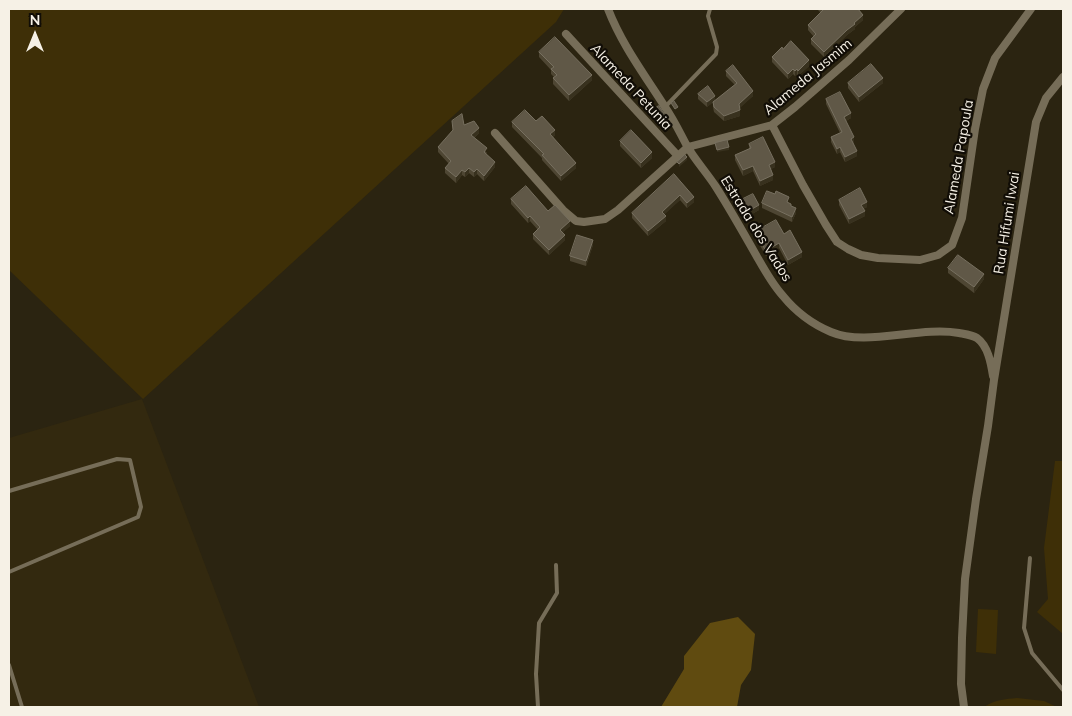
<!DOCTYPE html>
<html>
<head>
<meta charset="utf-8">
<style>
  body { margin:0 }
  #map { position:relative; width:1072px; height:716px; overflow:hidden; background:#2b2411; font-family:Mulish,sans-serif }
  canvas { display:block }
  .frame { position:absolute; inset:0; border:10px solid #f6f1e6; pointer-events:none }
  .north { position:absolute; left:10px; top:10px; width:50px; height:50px; -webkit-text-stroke:4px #110d06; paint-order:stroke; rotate:0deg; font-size:14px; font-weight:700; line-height:20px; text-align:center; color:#f6f1e6 }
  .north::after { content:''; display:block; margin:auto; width:18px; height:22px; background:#f6f1e6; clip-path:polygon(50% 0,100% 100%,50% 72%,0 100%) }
</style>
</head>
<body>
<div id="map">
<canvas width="1072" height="716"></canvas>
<div class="frame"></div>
<div class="north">N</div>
</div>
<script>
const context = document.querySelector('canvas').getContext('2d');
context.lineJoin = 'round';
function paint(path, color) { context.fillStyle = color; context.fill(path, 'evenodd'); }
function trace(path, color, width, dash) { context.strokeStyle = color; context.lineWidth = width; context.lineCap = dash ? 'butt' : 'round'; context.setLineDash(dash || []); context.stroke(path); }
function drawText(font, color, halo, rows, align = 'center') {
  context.font = font + ' Mulish,sans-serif'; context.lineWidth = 4.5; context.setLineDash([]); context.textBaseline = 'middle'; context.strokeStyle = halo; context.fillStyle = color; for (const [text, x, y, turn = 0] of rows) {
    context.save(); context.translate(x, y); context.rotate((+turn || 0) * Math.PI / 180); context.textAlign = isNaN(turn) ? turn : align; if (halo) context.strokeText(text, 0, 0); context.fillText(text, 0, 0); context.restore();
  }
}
const built = new Path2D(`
  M142 399 259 707H9V438Z`);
const green = new Path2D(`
  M9 9H564L556 22 143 399 9 270Z
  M1055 461H1063V634L1037 612 1048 599 1044 548Z
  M978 609 998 610 996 654 976 652Z
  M1017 698 1044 701 1057 707H984C994 700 1006 699 1017 698Z`);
const water = new Path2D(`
  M738 617 755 634 751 670 741 685 737 707H661L684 669V656L710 623Z`);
const lane = new Path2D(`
  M665 107 716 54 717 47 708 16 710 9
  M9 491 117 459 130 460 141 507 138 517 9 572
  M1030 558 1024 628 1032 653 1063 690
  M9 665 22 707
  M538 707 536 674 539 623 557 593 556 565`);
const street = new Path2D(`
  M608 9C622 45 644 74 665 107 674 120 680 133 687 146 695 160 707 173 716 187 730 209 743 232 756 255 764 269 772 284 783 296 796 312 812 324 831 332 866 347 919 326 959 333 964 334 972 335 977 338 988 346 991 363 993 376
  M566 34 678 156
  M772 125 803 185 826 225 837 242 848 249 861 255 878 258 920 260 938 255 952 245 962 218 975 129 983 89 995 58 1031 9
  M495 133 563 210 576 221 584 222 605 219 618 210 688 147 772 125 795 107 849 60 901 9
  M964 707 961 684 962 638 965 579 976 499 988 426 994 380 1036 122 1046 98 1063 77`);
const wall = new Path2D(`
  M817 9H858L863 20 855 27V29L847 35 824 57 811 44V39L814 37 808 30V25L821 13Z
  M783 49 809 66 798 76 797 74 795 76 793 74 788 79 772 62V57Z
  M539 52 592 80 569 101 553 84V78L554 77 551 74V70L539 57Z
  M726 71 753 96 739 108 740 116 724 121 714 112 713 107V102L707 107 698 99V94L715 101 735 85 726 76Z
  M848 83H883L859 102 848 88Z
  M826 99 851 118 846 121 854 143H853L857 156 845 162 840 152 837 154 831 142V137L840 133 826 104Z
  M657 107 665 117 663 119 657 110Z
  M536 121 555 135 553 137 576 168 561 181 542 160V158L512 127V122Z
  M464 125 479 133 474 138 487 153 486 154 495 167 484 181 477 174 474 177 469 173 465 177 462 175 456 183 445 173V168L449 164 438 152V147Z
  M620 141 652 158 641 168 620 146Z
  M749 144 775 167 771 169 773 180 760 186 753 171 743 176 735 160V155L749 149Z
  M674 174 694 202 687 208 680 200 664 214 666 221 648 236 632 218V213Z
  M511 199 548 211 570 226 563 232 565 240 549 255 533 239V234L538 230 530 221 528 223 511 204Z
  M839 200 867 207 863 209 865 216 849 224 839 205Z
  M739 201 759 210 745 218 739 206Z
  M762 203H789L796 213 792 222 762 208Z
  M755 232 784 234 802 257 788 265 779 248 766 256 755 237Z
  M593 245 586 266 570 261V256Z
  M948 268 984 279 974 293 948 273Z`);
const shadedWall = new Path2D(`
  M863 15V20L855 27V29L847 35 824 57V52Z
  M809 60V66L798 76V71Z
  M793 69V74L788 79V74Z
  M797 69V74L795 76V71Z
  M592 75V80L569 101V95Z
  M883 78V83L859 102V97Z
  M753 91V96L739 109V104Z
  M715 96V101L707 107V102Z
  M740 110V116L724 121V116Z
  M851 113V118L844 122V117Z
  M479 128V133L471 140V135Z
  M555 130V135L550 140V134Z
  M854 137V143L851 144V139Z
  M729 147V150L717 152V150Z
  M840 147V152L837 154V149Z
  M857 151V156L845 162V157Z
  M652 152V158L641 168V163Z
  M687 157V160L679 167V164Z
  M495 162V167L484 181V176Z
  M775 162V167L769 170V165Z
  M576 163V168L561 181V176Z
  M753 166V171L743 176V170Z
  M469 168V173L465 177V172Z
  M477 169V174L474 177V172Z
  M462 170V175L456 183V177Z
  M773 175V180L760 186V181Z
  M680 195V200L662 217V212Z
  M694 197V202L687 208V203Z
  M867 202V207L861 210V205Z
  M759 205V210L745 218V213Z
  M796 208V213L792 222V217Z
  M865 211V216L849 224V219Z
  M530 216V221L528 223V218Z
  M666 216V221L648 236V231Z
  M570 221V226L560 235V230Z
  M565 235V240L549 255V250Z
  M593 240V245L586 266V261Z
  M779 243V248L766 256V251Z
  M802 252V257L788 265V260Z
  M984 274V279L974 293V287Z`);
const building = new Path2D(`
  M822 9H858L863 15 854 23 855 24 847 30 824 52 811 39 816 34 808 25 823 10Z
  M555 37 592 75 569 95 553 78 557 75 551 69 554 67 539 52Z
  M791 41 809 60 798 71 797 69 795 71 793 69 788 74 772 57 782 47 783 49Z
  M871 64 883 78 859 97 848 83Z
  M733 65 753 91 739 104 740 110 724 116 714 107 713 102 737 83 726 71Z
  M708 86 715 96 707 102 698 94Z
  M840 92 851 113 844 117 854 137 851 139 857 151 845 157 840 147 837 149 831 137 842 132 826 99Z
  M674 101 678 107 675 109 671 103Z
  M659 106 665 115 663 116 657 107Z
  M525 110 536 121 542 116 555 130 550 134 576 163 561 176 542 155 544 154 512 122Z
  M462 114 464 125 474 121 479 128 471 135 487 148 484 152 495 162 484 176 477 169 474 172 469 168 465 172 462 170 456 177 445 168 451 161 438 147 453 130 452 121Z
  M631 130 652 152 641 163 620 141Z
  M763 137 775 162 769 165 773 175 760 181 753 166 743 170 735 155 751 148 749 144Z
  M727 140 729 147 717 150 715 143Z
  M685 155 687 157 679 164 677 162Z
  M674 174 694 197 687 203 680 195 662 212 666 216 648 231 632 213Z
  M526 186 548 211 555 205 570 221 560 230 565 235 549 250 533 234 540 227 530 216 528 218 511 199Z
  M860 188 867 202 861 205 865 211 849 219 839 200Z
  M767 191 775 194 776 191 789 197 787 202 791 204V206L796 208 792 217 762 203Z
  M753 194 759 205 745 213 739 201Z
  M776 220 784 234 790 230 802 252 788 260 779 243 766 251 755 232Z
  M577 235 593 240 586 261 570 256Z
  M958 255 984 274 974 287 948 268Z`);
const streetNames = [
  ["Alameda Jasmim",808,77,-40],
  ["Alameda Petunia",631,87,47],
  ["Alameda Papoula",959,157,-80],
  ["Rua Hifumi Iwai",1007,223,-81],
  ["Estrada dos Vados",756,229,58]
];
paint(built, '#33290f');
paint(green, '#3e2f07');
paint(water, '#604b10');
trace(lane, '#766d58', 4);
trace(street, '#766d58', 8);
paint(wall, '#4e4633');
paint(shadedWall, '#38311e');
paint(building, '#605847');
trace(building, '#777060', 1);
drawText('14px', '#f6f1e6', '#110d06', streetNames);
</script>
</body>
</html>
